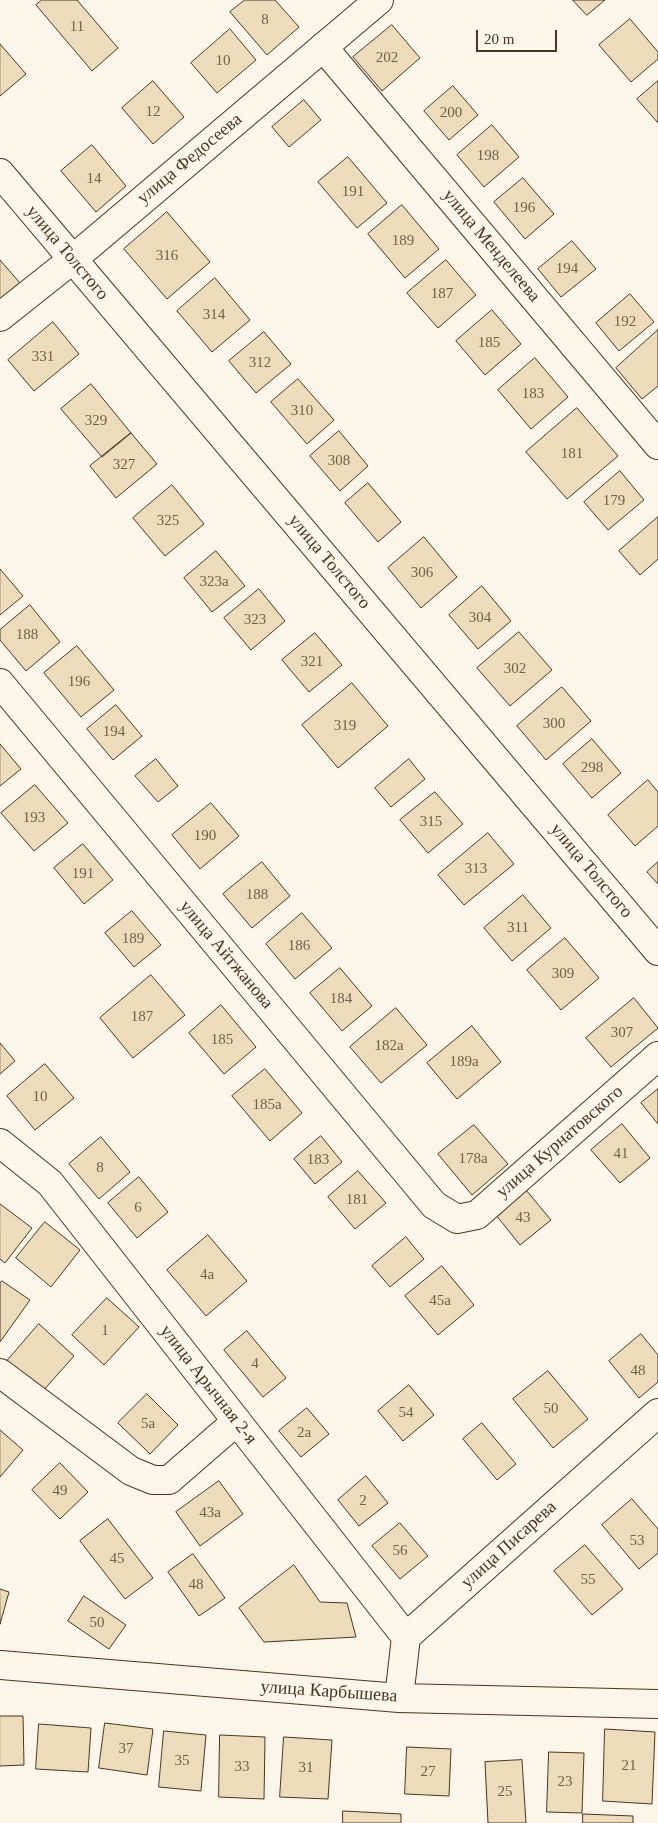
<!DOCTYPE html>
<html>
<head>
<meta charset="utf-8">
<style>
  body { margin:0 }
  #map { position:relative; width:658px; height:1823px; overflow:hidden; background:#fbf6e9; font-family:"Times New Roman",serif }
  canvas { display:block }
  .scale { position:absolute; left:476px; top:30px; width:81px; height:22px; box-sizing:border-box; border:2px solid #4a3520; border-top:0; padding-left:6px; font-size:15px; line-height:18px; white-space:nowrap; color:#4a3520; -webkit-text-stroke:4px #fbf6e9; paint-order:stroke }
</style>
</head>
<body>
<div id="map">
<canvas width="658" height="1823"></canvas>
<div class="scale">20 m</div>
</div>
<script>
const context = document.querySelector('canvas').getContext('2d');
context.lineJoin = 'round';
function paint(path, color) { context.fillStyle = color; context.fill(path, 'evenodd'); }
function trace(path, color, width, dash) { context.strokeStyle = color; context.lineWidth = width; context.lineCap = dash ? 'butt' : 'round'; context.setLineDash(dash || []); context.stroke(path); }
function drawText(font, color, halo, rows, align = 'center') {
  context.font = font + ' "Times New Roman",serif'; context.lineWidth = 4; context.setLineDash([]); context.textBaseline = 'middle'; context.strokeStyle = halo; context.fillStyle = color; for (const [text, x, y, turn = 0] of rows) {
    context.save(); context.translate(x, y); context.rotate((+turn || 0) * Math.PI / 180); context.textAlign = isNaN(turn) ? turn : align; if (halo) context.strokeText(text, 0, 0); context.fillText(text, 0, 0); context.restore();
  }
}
const building = new Path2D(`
  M42 0H77L118 48 92 71 36 5Z
  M245 0H275L299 27 267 55 230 12Z
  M573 0H605L587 15Z
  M630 19 658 52V59L631 82 599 45Z
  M392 25 420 58 382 91 353 57Z
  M230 29 256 60 217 93 191 63Z
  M0 44 26 74 0 96Z
  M153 81 184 117 153 144 122 108Z
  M658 81V123L637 99Z
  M453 86 478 115 449 140 424 111Z
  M304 100 321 120 289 147 272 127Z
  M492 125 519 157 484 187 457 155Z
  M92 145 126 186 96 212 61 171Z
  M348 157 387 203 357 228 318 182Z
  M523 178 554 214 525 239 494 202Z
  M402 205 439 249 405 278 368 234Z
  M167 212 210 262 167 299 124 249Z
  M572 241 596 269 561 297 538 269Z
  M0 260 20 283 0 300Z
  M446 260 476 295 438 328 407 293Z
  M215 278 250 320 212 352 177 311Z
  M630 294 654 322 619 351 596 323Z
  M492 310 521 344 485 375 456 341Z
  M53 322 79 354 34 391 8 360Z
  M658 330V386L642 399 616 368Z
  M264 332 291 364 256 393 229 361Z
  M535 358 568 397 531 429 498 390Z
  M298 379 334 420 307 444 271 402Z
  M91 384 131 433 102 457 61 409Z
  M577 408 618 456 567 499 526 452Z
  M339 431 368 466 340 491 310 456Z
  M131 433 157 464 116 498 90 466Z
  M620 471 644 500 608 530 584 502Z
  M368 483 401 522 378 542 345 503Z
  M172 485 204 524 165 556 133 518Z
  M658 517V559L640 575 619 551Z
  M424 537 457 577 421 608 388 568Z
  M216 551 245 586 212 612 184 578Z
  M0 569 23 596 0 615Z
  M482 586 511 621 478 649 449 615Z
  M259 589 285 621 251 650 224 618Z
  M30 605 60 642 26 671 0 640V630Z
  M519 632 552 670 510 706 477 668Z
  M315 633 342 665 309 692 282 660Z
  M77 646 114 690 81 717 44 673Z
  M352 683 388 726 338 768 302 725Z
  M562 687 591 721 546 760 517 726Z
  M116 705 142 736 113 760 87 729Z
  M592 739 621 773 592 798 563 764Z
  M0 744 21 769 0 786Z
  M156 759 178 786 158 802 135 776Z
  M409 759 425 779 391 807 375 788Z
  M648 780 658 792V826L635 846 608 815Z
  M35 785 68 823 34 851 1 813Z
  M435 792 463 824 428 853 400 820Z
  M211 803 239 836 200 869 172 835Z
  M488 833 514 864 464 905 438 875Z
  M83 844 113 880 84 904 54 868Z
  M262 862 290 896 252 928 223 894Z
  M658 862V884L647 872Z
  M523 895 551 928 512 961 484 928Z
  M132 911 161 945 134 967 105 933Z
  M302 913 332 948 295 979 266 944Z
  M565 938 599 978 561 1010 527 970Z
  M340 968 372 1006 342 1031 310 993Z
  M151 975 185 1015 133 1058 100 1018Z
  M634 998 658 1028 611 1067 586 1038Z
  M221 1005 256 1047 224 1074 189 1033Z
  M396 1008 427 1045 381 1083 350 1047Z
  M472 1026 501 1062 457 1099 427 1063Z
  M0 1043 15 1061 0 1074Z
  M45 1064 74 1098 35 1130 7 1096Z
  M265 1069 302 1113 270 1141 232 1096Z
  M658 1089V1124L641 1103Z
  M622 1124 650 1158 620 1183 591 1150Z
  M474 1125 508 1164 472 1195 438 1154Z
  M321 1136 342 1162 315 1184 294 1159Z
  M101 1137 130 1172 99 1199 69 1164Z
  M358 1171 386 1203 355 1229 328 1197Z
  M139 1177 168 1212 137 1238 108 1203Z
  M526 1190 551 1220 520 1245 496 1215Z
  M0 1204 32 1228 5 1263 0 1259Z
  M45 1222 80 1250 51 1287 16 1258Z
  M208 1235 247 1281 206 1316 167 1270Z
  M406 1237 424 1259 390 1287 372 1266Z
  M442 1266 474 1305 438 1335 405 1296Z
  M2 1281 30 1300 0 1342V1284Z
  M107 1298 139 1327 104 1365 72 1335Z
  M39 1324 74 1356 42 1392 7 1361Z
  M247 1331 286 1378 263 1397 224 1350Z
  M641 1334 658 1355V1382L639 1398 609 1361Z
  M548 1371 588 1419 553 1448 513 1399Z
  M409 1385 434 1415 403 1441 378 1411Z
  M147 1394 178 1425 150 1454 118 1423Z
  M307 1408 329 1434 301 1457 279 1431Z
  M482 1423 516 1464 497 1480 463 1439Z
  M0 1430 23 1450 0 1477Z
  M60 1463 88 1492 60 1519 32 1490Z
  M366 1476 388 1503 359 1526 338 1500Z
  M219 1481 243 1514 200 1546 176 1512Z
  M632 1499 658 1529V1553L639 1569 602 1525Z
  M108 1519 153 1578 125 1599 80 1541Z
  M400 1523 428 1556 400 1579 372 1546Z
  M585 1545 623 1589 592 1615 554 1571Z
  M193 1554 225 1598 199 1616 168 1572Z
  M294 1565 320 1602 347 1603 356 1637 264 1642 239 1608Z
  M0 1589 9 1592 0 1624Z
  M84 1596 126 1625 109 1649 68 1621Z
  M0 1716H23L24 1765 0 1766Z
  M105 1723 153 1729 147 1775 99 1768Z
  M39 1724 91 1728 88 1772 36 1769Z
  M605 1729 655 1732 652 1804 603 1801Z
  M164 1731 206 1735 201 1791 159 1787Z
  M220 1735 265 1737 264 1799 219 1797Z
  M284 1737 332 1740 328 1799 280 1797Z
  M407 1747 451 1749 449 1796 405 1794Z
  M549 1752 584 1753 582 1813 547 1812Z
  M522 1760 526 1823H488L485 1762Z
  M343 1811 401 1814V1823H343Z
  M583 1814 633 1816V1823H583Z`);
const minor = new Path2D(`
  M323 47 658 445
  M0 173 658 951
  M0 317 73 259 379 0
  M0 683 434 1205 457 1219 477 1215 658 1056
  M0 1143 50 1183 406 1637
  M0 1373 131 1471 153 1480H169L237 1421
  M0 1665 399 1698 658 1704
  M399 1698 406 1637 658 1413`);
const numberNames = [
  ["8",265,20],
  ["11",77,27],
  ["202",387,58],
  ["10",223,61],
  ["12",153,112],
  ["200",451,113],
  ["198",488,156],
  ["14",94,179],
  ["191",353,192],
  ["196",524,208],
  ["189",403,241],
  ["316",167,256],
  ["194",567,269],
  ["187",442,294],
  ["314",214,315],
  ["192",625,322],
  ["185",489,343],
  ["331",43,357],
  ["312",260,363],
  ["183",533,394],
  ["310",302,411],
  ["329",96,421],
  ["181",572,454],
  ["308",339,461],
  ["327",124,465],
  ["179",614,501],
  ["325",168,521],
  ["306",422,573],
  ["323а",214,582],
  ["304",480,618],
  ["323",255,620],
  ["188",27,635],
  ["321",312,662],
  ["302",515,669],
  ["196",79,682],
  ["300",554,724],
  ["319",345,726],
  ["194",114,732],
  ["298",592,768],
  ["193",34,818],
  ["315",431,822],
  ["190",205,836],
  ["313",476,869],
  ["191",83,874],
  ["188",257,895],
  ["311",518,928],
  ["189",133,939],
  ["186",299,946],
  ["309",563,974],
  ["184",341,999],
  ["187",142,1017],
  ["307",622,1033],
  ["185",222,1040],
  ["182а",389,1046],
  ["189а",464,1062],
  ["10",40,1097],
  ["185а",267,1105],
  ["41",621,1154],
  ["178а",473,1159],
  ["183",318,1160],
  ["8",100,1168],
  ["181",357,1200],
  ["6",138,1208],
  ["43",523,1218],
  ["4а",207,1275],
  ["45а",440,1301],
  ["1",105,1331],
  ["4",255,1364],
  ["48",638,1371],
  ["50",551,1409],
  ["54",406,1413],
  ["5а",148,1424],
  ["2а",304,1433],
  ["49",60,1491],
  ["2",363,1501],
  ["43а",210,1513],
  ["53",637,1541],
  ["56",400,1551],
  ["45",117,1559],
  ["55",588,1580],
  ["48",196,1585],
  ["50",97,1623],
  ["37",126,1749],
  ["35",182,1761],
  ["21",629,1766],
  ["33",242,1767],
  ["31",306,1768],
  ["27",428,1772],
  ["23",565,1782],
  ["25",505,1792]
];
const streetNames = [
  ["улица Федосеева",190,159,-40],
  ["улица Менделеева",491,246,50],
  ["улица Толстого",67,253,50],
  ["улица Толстого",329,562,50],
  ["улица Толстого",591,871,50],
  ["улица Айтжанова",226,955,50],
  ["улица Курнатовского",560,1142,-41],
  ["улица Арычная 2-я",208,1385,52],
  ["улица Писарева",509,1545,-42],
  ["улица Карбышева",329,1692,4]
];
paint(building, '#ecdcbc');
trace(building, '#4a3520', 1);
trace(minor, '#4a3520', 30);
trace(minor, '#fbf6e9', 28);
drawText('15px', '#725f47', null, numberNames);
drawText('18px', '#4a3520', '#fbf6e9', streetNames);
</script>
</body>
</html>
